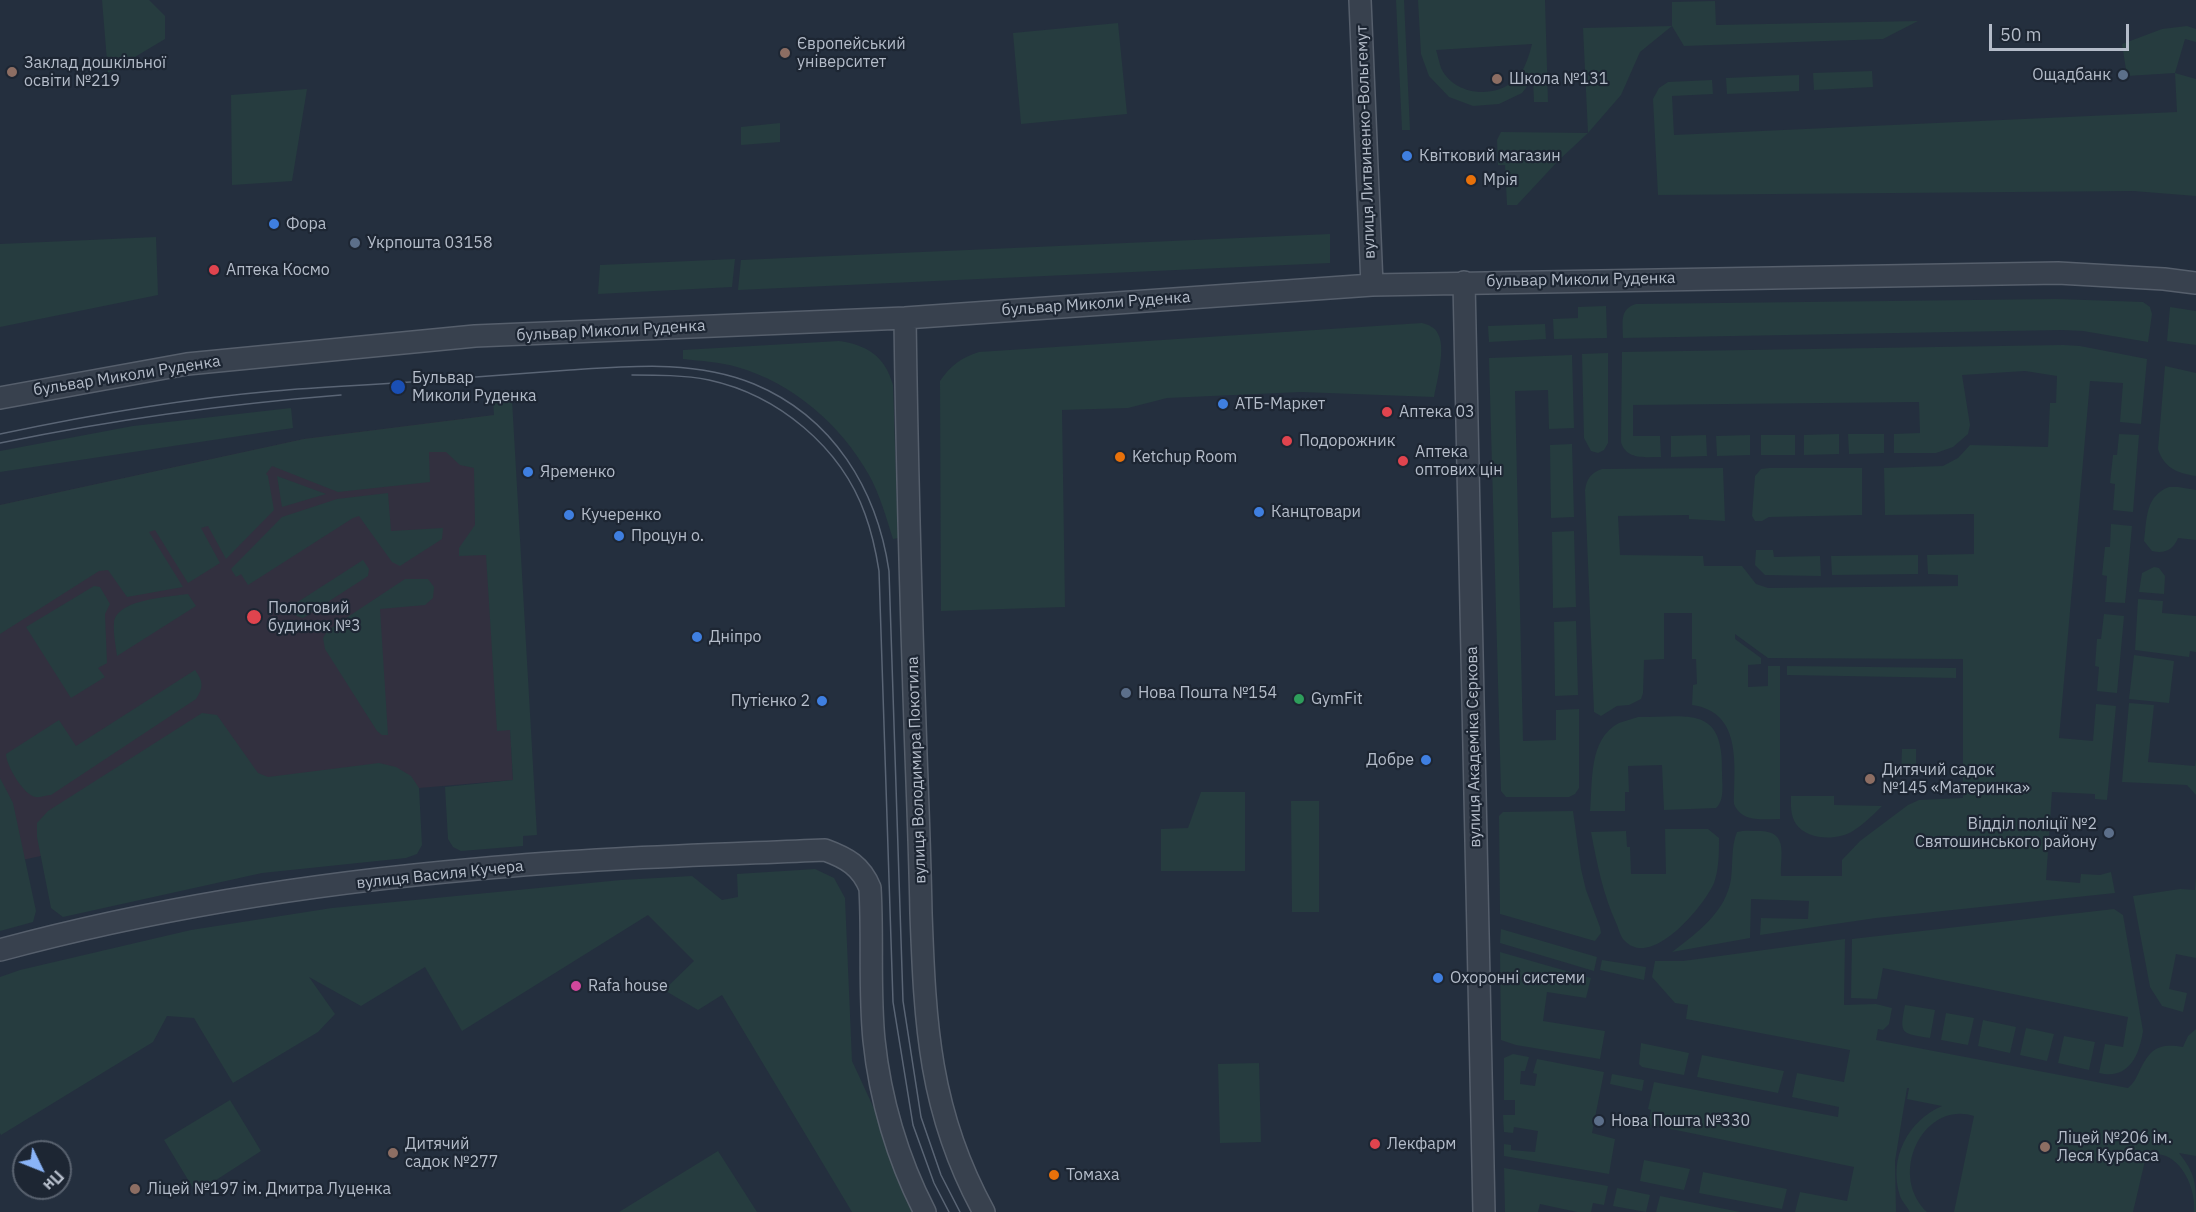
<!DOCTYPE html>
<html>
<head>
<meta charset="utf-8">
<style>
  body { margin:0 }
  #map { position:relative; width:2196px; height:1212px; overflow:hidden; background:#242f3e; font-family:"IBM Plex Sans",sans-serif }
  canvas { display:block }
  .north { position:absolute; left:12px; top:1140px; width:60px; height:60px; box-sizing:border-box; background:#1d2633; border:2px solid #59626f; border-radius:50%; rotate:133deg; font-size:16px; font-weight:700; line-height:24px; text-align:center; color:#b4bcc9 }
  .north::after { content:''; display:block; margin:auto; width:21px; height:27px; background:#8ab4f8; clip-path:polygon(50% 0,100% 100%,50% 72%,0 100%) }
  .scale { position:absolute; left:1989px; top:24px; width:140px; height:27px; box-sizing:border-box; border:3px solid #b4bcc9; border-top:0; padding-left:8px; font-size:18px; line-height:21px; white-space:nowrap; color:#b4bcc9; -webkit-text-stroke:4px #1d2633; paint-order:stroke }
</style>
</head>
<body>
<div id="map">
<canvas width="2196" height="1212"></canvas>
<div class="north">Пн</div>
<div class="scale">50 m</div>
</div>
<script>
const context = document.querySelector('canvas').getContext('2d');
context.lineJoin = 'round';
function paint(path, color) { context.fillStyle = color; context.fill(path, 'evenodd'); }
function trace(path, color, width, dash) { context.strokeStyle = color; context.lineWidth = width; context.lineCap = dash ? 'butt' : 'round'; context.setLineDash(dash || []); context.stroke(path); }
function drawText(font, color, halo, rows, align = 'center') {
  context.font = font + ' "IBM Plex Sans",sans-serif'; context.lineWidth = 4.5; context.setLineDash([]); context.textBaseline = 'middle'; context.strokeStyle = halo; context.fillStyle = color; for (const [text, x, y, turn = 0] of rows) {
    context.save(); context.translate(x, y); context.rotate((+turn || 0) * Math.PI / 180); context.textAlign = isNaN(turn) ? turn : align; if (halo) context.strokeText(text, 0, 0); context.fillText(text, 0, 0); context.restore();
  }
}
const medical = new Path2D(`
  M494 415 513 780 419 788 248 810 0 865V505L304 439Z`);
const green = new Path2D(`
  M102 0H149L165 16V39L108 73Z
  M1396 0H1404L1410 130H1402Z
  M1418 0H1545L1548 102H1534L1533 79 1522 93 1499 104 1473 106 1449 97 1429 76 1421 54ZM1532 44C1529 56 1524 73 1514 81 1492 99 1454 95 1441 68 1439 62 1438 56 1436 50Z
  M1715 1 1716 25 1918 21 1883 39 1684 46 1672 26 1640 52 1621 95 1588 133 1558 161 1517 205H1507L1505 165H1498L1497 140 1501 132 1588 133 1583 28 1672 26V2Z
  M1118 23 1127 114 1021 124 1013 33Z
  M2187 26 2196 29V42L2185 39 2175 73 2196 79V196L2133 191 1658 195 1653 99 1659 88 1668 82 1712 80 1713 94 1672 96 1674 135 2177 112 2175 73 2127 76 2122 44 2162 29Z
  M1872 71 1873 87 1814 90 1813 73Z
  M1799 75V91L1727 94 1726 78Z
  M307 89 292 181 232 185 231 95Z
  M780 123V142L741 145V127Z
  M1330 234V263L738 290 741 260Z
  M156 237 158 295 0 327V244Z
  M735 259 732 287 598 294 600 265Z
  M2057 299 2143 302 2150 307 2152 314 2148 342 2083 331 2062 330 1623 338C1623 323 1619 309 1636 304Z
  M1606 306 1607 338 1554 339 1553 319 1578 318V307Z
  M2170 307 2196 311V345L2167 341Z
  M1422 323C1429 325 1435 327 1438 334 1446 347 1437 381 1434 397L1301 392 1167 398 1128 408 1062 410 1065 607 941 611 940 381C951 365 961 358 979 352Z
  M1545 324 1546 339 1489 342 1488 326Z
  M839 341C867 345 885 356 893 385L898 538 893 539C886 517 880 495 869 475 841 425 793 383 737 367 720 362 701 361 683 359V350Z
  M2063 345 2080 346 2147 359 2141 424 2120 422 2123 383 2090 381 2059 738 2093 741 2096 704 2116 706 2107 800 2095 799V794L2052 792 2046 880 2080 883 2081 874 2100 875 2111 872 2115 893 1876 918 1760 935 1761 918 1808 919 1809 901 1751 899 1750 938 1672 952C1697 933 1726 912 1731 879 1733 864 1731 846 1737 832 1744 830 1753 831 1761 831 1789 832 1780 856 1781 876H1842V860L1860 841 1908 805 1919 800 1963 798V659L1768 658 1735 634V639L1761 658V664L1748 665V687L1768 686V666H1780V819C1763 819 1742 823 1734 804 1734 766 1743 712 1692 705L1693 685 1697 684 1696 659H1692V613H1664V659L1644 660 1643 693 1641 699 1629 705 1617 706 1601 716 1594 712 1585 490C1587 478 1591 473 1602 469L1723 468 1725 521 1689 519V515L1618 516 1620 555 1703 556 1704 566H1742L1756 584 1768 588 1958 586V575L1928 574 1927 555 1974 554V514L1885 515 1884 468 1943 466 1958 458 1970 445 2048 447 2050 403H2056L2057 376 2025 371 1962 375 1970 425 1968 434 1953 447 1936 453H1894V434L1920 433 1919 402 1633 405V436H1660L1661 457C1645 457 1626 460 1621 442L1622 352Z
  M1608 353V443L1604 450 1598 453 1591 451 1584 438 1582 354Z
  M1572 355 1574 428 1549 429 1548 390 1515 391 1523 741 1556 740V710L1579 709V788L1575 794 1569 797H1506L1501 791 1489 358Z
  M2165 366 2196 373V476C2177 473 2164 468 2158 449Z
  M512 400 537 835 523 836V846L461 851 453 847 448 839 445 787 513 780 510 730 497 731 486 555 459 556V548L475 525 474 468 460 465 446 452H429L430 482 338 492 272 466 266 474 268 476 274 510 226 559 208 526 201 528 220 563 188 583 155 530 149 532 183 587 127 597 108 570 99 571 0 634V505L304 439 494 415 493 401Z
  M291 408 293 428 0 472V451L133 426Z
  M1839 434V454L1804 455V435Z
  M1848 434H1884V453L1849 454Z
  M2119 434 2139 435 2133 512 2113 510 2115 484 2110 483 2113 455H2117Z
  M1706 435 1707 456 1671 457V436Z
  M1750 435V455L1717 456 1716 436Z
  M1761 435H1795V455H1761Z
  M1572 444 1574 517 1551 518 1550 445Z
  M1769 468H1862V515L1769 517 1762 521H1755L1752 516 1755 476 1761 469Z
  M277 476 326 494 282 507Z
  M2169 487H2178L2196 490V540L2178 538C2173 550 2165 554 2152 551L2144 541C2147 519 2145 496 2169 487Z
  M388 493 391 531 443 528 442 539 400 566 392 562 359 516 353 518 248 585 241 574 236 577 231 569 282 517 337 499Z
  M2111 524 2132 526 2125 603 2105 602 2107 576 2102 575 2105 547H2110Z
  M1574 531 1576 607 1553 608 1552 532Z
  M1756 550H1773L1774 557 1820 556 1821 576 1765 575 1755 565Z
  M1918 555V574L1832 575 1831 556Z
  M363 560 369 569 368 576 303 618 297 616 290 607Z
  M2154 567 2159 568 2165 576 2164 594 2139 592 2142 573Z
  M405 579H428L434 587 433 598 425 605 380 609 388 735H382L377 731 325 649 323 638 328 630Z
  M94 586 100 587 110 604 105 614 107 663 98 668 105 677 71 698 26 627Z
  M188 594 196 606 117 656C116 646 113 634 114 623 116 599 169 597 188 594Z
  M2138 599 2163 601 2162 613 2196 616V652L2190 651 2189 657 2135 650Z
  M2104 614 2124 616 2117 693 2097 691 2099 667 2095 666 2097 639H2101Z
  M1576 621 1578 695 1555 696 1554 622Z
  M2134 655 2174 661 2169 703 2129 699Z
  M1787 666 1956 668V678L1787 675Z
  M195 670C203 681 204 687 196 699L51 795C47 795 40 798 36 797 24 796 6 765 6 754L59 720 76 746Z
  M2129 703 2154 705 2148 762 2195 766 2196 759V795L2187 785 2122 782Z
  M202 713 217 715 258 773 268 777 379 763 396 767 411 776 419 788 422 845 417 854 406 858 262 873 63 917 51 908 37 837V823L48 811Z
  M1638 717C1690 717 1724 705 1722 773 1722 784 1725 800 1716 808L1664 810 1662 765 1628 766 1629 792H1625V811H1590C1593 782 1588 739 1619 723 1625 721 1632 719 1638 717Z
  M1902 749H1916V776H1901Z
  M0 778 13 803 36 911 33 922 0 931Z
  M1201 792H1245V871H1161V829L1188 828Z
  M1791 796H1834V805L1882 806C1873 815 1864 824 1853 831 1837 841 1807 840 1796 824 1790 815 1791 805 1791 796Z
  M1291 801H1319V912H1292Z
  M1573 811 1581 869 1586 890 1600 927 1601 933 1595 941 1500 914 1499 816 1503 812Z
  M1665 829H1708L1719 838C1719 853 1719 869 1714 883 1704 906 1652 969 1625 941 1621 938 1619 930 1617 925 1603 895 1597 864 1591 832L1626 831 1627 847H1630L1631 874H1666Z
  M815 869 834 878 845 898 852 1061 922 1212H852L722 995 698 1010 664 990 694 961 648 915 462 1031 425 967 361 1006 309 977 335 1014 318 1032 233 1083 194 1018 167 1016 153 1042 1 1135 0 1133V977L20 970 191 930 332 908 621 880 692 876 722 900 738 897 737 874Z
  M2196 877V958L2176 954 2169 989 2187 993 2183 1012 2162 1006 2150 987 2133 896 2180 889 2195 890Z
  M2114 909 2123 915 2143 1031C2139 1057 2128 1080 2099 1073L2105 1044 2123 1047 2128 1017 1883 968 1877 999 1851 998 1852 939Z
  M1501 929 1597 957 1594 971 1500 943Z
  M1845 939 1844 1005 1876 1004 1892 1008 1889 1024 1883 1030 1878 1029 1876 1040 2128 1088C2134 1083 2136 1078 2139 1072 2150 1049 2158 1043 2183 1047L2188 1036 2196 1029V1156L2179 1153C2196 1175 2196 1182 2196 1212H2194C2196 1192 2185 1164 2166 1156 2160 1154 2153 1154 2147 1152L2133 1212H1954L1974 1116C1924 1100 1887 1174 1927 1212H1910C1907 1207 1902 1201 1900 1196 1888 1158 1908 1121 1942 1106L1907 1099 1909 1088H1907L1895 1161 1896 1212H1795L1800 1192 1847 1201 1854 1167 1652 1125 1651 1127 1648 1126 1651 1110 1648 1109 1654 1082 1838 1117 1839 1107 1792 1097 1797 1073 1844 1082 1850 1050 1686 1019 1688 1005 1675 1003 1652 977 1655 961H1683Z
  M1500 952 1591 978 1586 998 1547 992 1543 1021 1605 1031 1600 1059 1516 1045 1501 1040Z
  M1602 960 1646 967 1644 980 1600 970Z
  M1905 1005 1935 1010 1930 1038C1901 1033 1899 1035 1905 1005Z
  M1946 1013 1974 1018 1968 1045 1941 1040Z
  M1983 1020 2016 1027 2010 1053 1978 1046Z
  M2026 1028 2054 1034 2047 1061 2020 1055Z
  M2064 1036 2095 1042 2089 1070 2058 1063Z
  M1641 1043 1689 1053 1684 1075 1642 1067 1639 1064Z
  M1513 1054 1529 1057 1525 1071H1521L1520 1084 1535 1086 1537 1074 1533 1073 1537 1059 1604 1072 1592 1133 1615 1139 1609 1174 1504 1156V1144L1511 1145V1150L1535 1152 1538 1131 1514 1127 1513 1133 1504 1132 1503 1115H1515V1100H1504V1058Z
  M1702 1055 1784 1071 1778 1093 1697 1077Z
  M1259 1063 1261 1142 1220 1143 1218 1064Z
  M1612 1074 1644 1080 1642 1091 1610 1084Z
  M230 1100 261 1151 196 1193 164 1140Z
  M718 1151 757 1212H619Z
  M1644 1160 1690 1169 1684 1190 1640 1181Z
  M1504 1168 1608 1186 1604 1205 1593 1203 1591 1212H1577L1540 1204 1538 1212H1505Z
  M1703 1172 1787 1189 1782 1209 1699 1193Z
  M1617 1188 1650 1195 1646 1212 1613 1206Z
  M1660 1196 1740 1212H1656Z`);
const minor = new Path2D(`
  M1360 0 1372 285
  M1464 282 1484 1212
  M905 318C907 463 911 609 916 754 918 807 920 860 921 913 925 1024 929 1112 984 1212
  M0 398 187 364 475 336 905 318 1372 285 2058 273 2164 279 2196 283
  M0 950C155 908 317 883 477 869 593 858 709 855 825 850 847 858 861 866 870 888 873 939 869 990 874 1040 880 1099 898 1160 925 1212`);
const tram = new Path2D(`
  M632 375C657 375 684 375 709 380 778 395 841 447 865 514 872 533 876 552 879 571L893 1002 913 1125 934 1183 949 1212
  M0 434C90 415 182 399 274 391 327 386 381 385 435 380 480 377 525 373 570 370 632 366 696 360 754 384 833 417 877 489 889 571L903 1001 921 1117 941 1175 960 1212
  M0 443C112 420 227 404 341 395`);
const markers = [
  [785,53,6,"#8d6e63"],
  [12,72,6,"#8d6e63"],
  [2123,75,6,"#5c6f8a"],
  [1497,79,6,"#8d6e63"],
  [1407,156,6,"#3f7fe0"],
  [1471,180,6,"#e8710a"],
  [274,224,6,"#3f7fe0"],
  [355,243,6,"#5c6f8a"],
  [214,270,6,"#e0444e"],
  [398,387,8,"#1a4fb4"],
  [1223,404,6,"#3f7fe0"],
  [1387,412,6,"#e0444e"],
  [1287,441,6,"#e0444e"],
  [1120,457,6,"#e8710a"],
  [1403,461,6,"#e0444e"],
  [528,472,6,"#3f7fe0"],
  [1259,512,6,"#3f7fe0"],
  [569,515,6,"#3f7fe0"],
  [619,536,6,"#3f7fe0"],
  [254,617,8,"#e0444e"],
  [697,637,6,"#3f7fe0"],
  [1126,693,6,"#5c6f8a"],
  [1299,699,6,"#2e9e5b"],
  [822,701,6,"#3f7fe0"],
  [1426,760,6,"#3f7fe0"],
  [1870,779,6,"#8d6e63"],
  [2109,833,6,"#5c6f8a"],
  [1438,978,6,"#3f7fe0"],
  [576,986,6,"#d1479c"],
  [1599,1121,6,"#5c6f8a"],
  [1375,1144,6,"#e0444e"],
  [2045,1147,6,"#8d6e63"],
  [393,1153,6,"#8d6e63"],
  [1054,1175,6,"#e8710a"],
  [135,1189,6,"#8d6e63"]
];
const poiNames = [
  ["Європейський",797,44],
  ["університет",797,62],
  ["Заклад дошкільної",24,63],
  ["освіти №219",24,81],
  ["Ощадбанк",2111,75,"right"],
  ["Школа №131",1509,79],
  ["Квітковий магазин",1419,156],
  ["Мрія",1483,180],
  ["Фора",286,224],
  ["Укрпошта 03158",367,243],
  ["Аптека Космо",226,270],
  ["Бульвар",412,378],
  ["Миколи Руденка",412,396],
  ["АТБ-Маркет",1235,404],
  ["Аптека 03",1399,412],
  ["Подорожник",1299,441],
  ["Аптека",1415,452],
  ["оптових цін",1415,470],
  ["Ketchup Room",1132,457],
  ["Яременко",540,472],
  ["Канцтовари",1271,512],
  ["Кучеренко",581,515],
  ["Процун о.",631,536],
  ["Пологовий",268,608],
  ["будинок №3",268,626],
  ["Дніпро",709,637],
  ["Нова Пошта №154",1138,693],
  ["GymFit",1311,699],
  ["Путієнко 2",810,701,"right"],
  ["Добре",1414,760,"right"],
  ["Дитячий садок",1882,770],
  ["№145 «Материнка»",1882,788],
  ["Відділ поліції №2",2097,824,"right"],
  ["Святошинського району",2097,842,"right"],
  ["Охоронні системи",1450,978],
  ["Rafa house",588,986],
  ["Нова Пошта №330",1611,1121],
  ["Ліцей №206 ім.",2057,1138],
  ["Леся Курбаса",2057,1156],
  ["Дитячий",405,1144],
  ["садок №277",405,1162],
  ["Лекфарм",1387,1144],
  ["Томаха",1066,1175],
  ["Ліцей №197 ім. Дмитра Луценка",147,1189]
];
const streetNames = [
  ["вулиця Литвиненко-Вольгемут",1366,142,-92],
  ["бульвар Миколи Руденка",1581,280,-1],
  ["бульвар Миколи Руденка",1096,304,-4],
  ["бульвар Миколи Руденка",611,331,-3],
  ["бульвар Миколи Руденка",127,376,-9],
  ["вулиця Академіка Сєркова",1474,747,-91],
  ["вулиця Володимира Покотила",917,770,-92],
  ["вулиця Василя Кучера",440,875,-6]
];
paint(medical, '#32303f');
paint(green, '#263c3f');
trace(minor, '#565f6c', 24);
trace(minor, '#38414e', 21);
trace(tram, '#5a6575', 1.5);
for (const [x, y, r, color] of markers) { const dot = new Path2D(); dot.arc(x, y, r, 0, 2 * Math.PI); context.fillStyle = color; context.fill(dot); trace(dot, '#1d2633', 2); }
drawText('16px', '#b4bcc9', '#1d2633', poiNames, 'left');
drawText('16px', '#b4bcc9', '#1d2633', streetNames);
</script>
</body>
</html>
